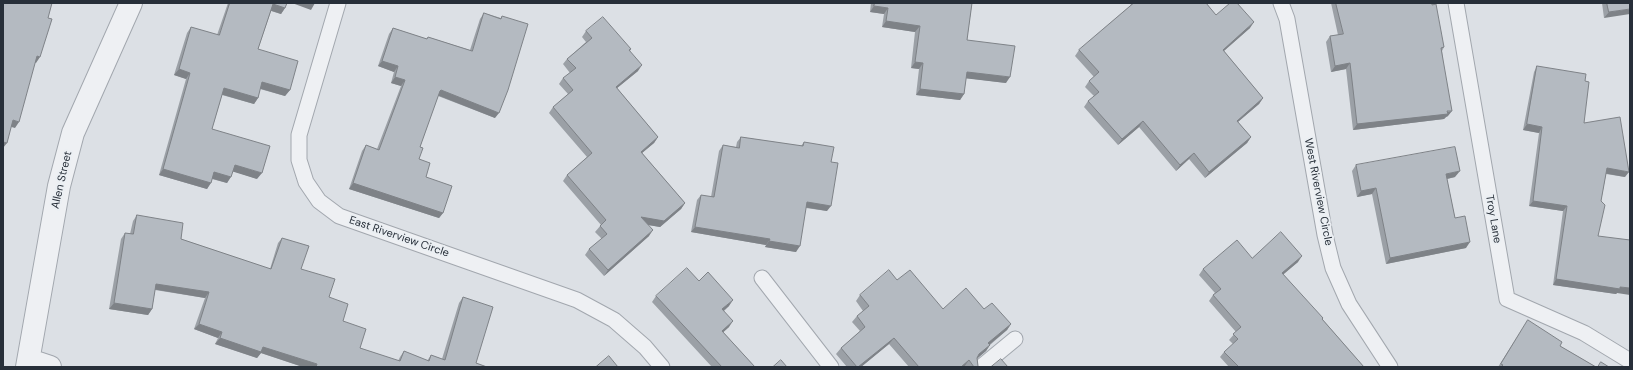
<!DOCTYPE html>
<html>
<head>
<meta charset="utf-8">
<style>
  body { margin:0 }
  #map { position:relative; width:1633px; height:370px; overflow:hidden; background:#dce0e5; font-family:"DM Sans",sans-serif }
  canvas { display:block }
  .frame { position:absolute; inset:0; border:4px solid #272f39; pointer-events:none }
</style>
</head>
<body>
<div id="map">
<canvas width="1633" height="370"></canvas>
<div class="frame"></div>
</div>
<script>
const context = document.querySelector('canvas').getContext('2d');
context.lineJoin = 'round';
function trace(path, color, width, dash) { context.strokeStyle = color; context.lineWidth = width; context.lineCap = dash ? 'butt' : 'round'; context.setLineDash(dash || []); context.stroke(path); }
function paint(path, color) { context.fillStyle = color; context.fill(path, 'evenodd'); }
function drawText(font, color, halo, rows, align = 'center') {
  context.font = font + ' "DM Sans",sans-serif'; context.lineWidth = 4; context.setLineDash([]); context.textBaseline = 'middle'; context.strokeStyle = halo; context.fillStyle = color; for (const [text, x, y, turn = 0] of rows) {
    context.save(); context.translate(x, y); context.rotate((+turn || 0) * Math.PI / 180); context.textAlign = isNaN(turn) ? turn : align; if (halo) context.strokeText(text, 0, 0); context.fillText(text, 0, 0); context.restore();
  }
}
const lane = new Path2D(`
  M338 3 299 135V160L306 182 319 201 339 216 577 300 614 320 645 347 662 367
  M1281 3 1287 19 1325 235 1333 268 1349 304 1390 367
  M1456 3 1507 299 1584 333 1630 361
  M762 278 831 367
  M981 367 1015 339`);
const street = new Path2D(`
  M29 360 50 367
  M27 367 59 186 73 133 131 3`);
const wall = new Path2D(`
  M228 3H287L285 8 281 14 271 11 258 49 290 90 285 96 260 89 258 98 254 104 222 95 212 129 257 179 233 171 227 183 212 179 207 189 159 175 186 79 174 75 187 33 191 27 217 35Z
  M871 3H972L967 40 1006 83 966 78 964 94 960 100 916 95 919 69 911 68 915 32 882 27 884 14 870 12Z
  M1130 3H1206L1216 15 1250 28 1224 51 1263 98 1259 104 1238 122 1251 137 1247 143 1205 178 1189 159 1176 171 1139 127 1118 145 1084 107 1088 101 1094 96 1085 87 1089 81 1094 77 1075 56 1079 50 1131 5Z
  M1331 3H1432L1444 47 1442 51 1448 116 1446 117 1444 119 1353 130 1346 69 1331 72 1326 42 1330 36 1338 35Z
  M1602 3H1630L1604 18Z
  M484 13 501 18 502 16 495 118 438 96 420 147 419 159 426 177 443 213 439 218 349 189 362 151 366 145 377 149 401 86 391 83 394 72 378 66 389 34 393 28 427 39 428 37 470 50 480 19Z
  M586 31 631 49 630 51 638 71 617 88 658 137 654 143 642 153 685 203 681 209 660 227 648 225 649 236 604 276 585 255 589 249 602 239 595 232 601 225 563 181 567 175 587 157 549 113 553 107 568 94 559 84 563 78 570 73 563 64 567 59 586 42 582 37Z
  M1537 66 1585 81 1584 123 1625 177 1606 174 1601 201 1598 236 1617 293 1616 294 1553 285 1563 211 1529 206 1539 133 1523 130 1534 72Z
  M741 137 801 146 804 142 831 162 827 211 806 208 796 252 765 247 766 245 691 232 697 200 701 195 711 197 719 151 723 145 736 147 737 142Z
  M1356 165 1455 177 1447 179 1455 218 1466 248 1386 264 1372 194 1357 197 1352 171Z
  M137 215 181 239 270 269 278 243 282 238 301 269 329 297 343 321 360 348 398 361 400 357 404 351 427 361 431 355 442 359 459 303 463 297 476 363 487 367H303L261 353 257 358 215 344 218 338 194 329 205 298 155 290 152 309 148 315 109 309 121 239 125 233 130 234 133 221Z
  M1252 258 1298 262 1283 274 1364 367H1229L1220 357 1224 352 1233 344 1229 340 1236 332 1209 301 1213 295 1215 293 1199 275 1203 269Z
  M897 280 943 309H984L1011 324 1007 330 990 345 986 351 977 359 978 366 979 367H965L964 366V367H909L889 344 861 367H847L836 354 841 348 860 331 852 322 857 316 863 311 856 301 860 295Z
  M656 296 729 306 724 311 729 327 723 332 755 367H712L652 302Z
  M1528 320 1560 346 1596 367H1498Z`);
const shadedWall = new Path2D(`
  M292 3H315L311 10Z
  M273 4 285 8 281 14 269 10Z
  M874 6 888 8 884 14 870 12Z
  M1630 9V14L1604 18 1609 12Z
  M886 21 920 26 915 32 882 27Z
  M1254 22 1250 28 1218 56 1223 50Z
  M37 56 40 57 36 63 32 62Z
  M382 61 398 66 394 72 378 66Z
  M915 62 923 63 919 69 911 68Z
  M1350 63 1346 69 1331 72 1335 66Z
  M642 65 638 71 611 93 616 87Z
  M179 69 190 73 186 79 174 75Z
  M967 72 1010 77 1006 83 963 78Z
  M395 77 405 80 401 86 391 83Z
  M262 82 290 90 285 96 258 88Z
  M224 88 258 98 254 104 220 94Z
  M920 89 964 94 960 100 916 95Z
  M441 90 499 113 495 118 437 95 440 91Z
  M1263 98 1259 104 1233 126 1237 121Z
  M1452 111 1448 116 1446 117 1444 119 1353 130 1357 124Z
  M13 120 19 122 15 128 8 126Z
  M1143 121 1139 127 1118 145 1122 139Z
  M1527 124 1542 127 1539 133 1523 130Z
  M658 137 654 143 636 158 641 152Z
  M1251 137 1247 143 1205 178 1209 172Z
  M3 142 7 143 3 148Z
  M1194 153 1189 159 1176 171 1180 165Z
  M235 165 262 173 257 179 231 171Z
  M1607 168 1629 172 1625 177 1603 173Z
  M163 169 211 183 207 189 159 175Z
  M1460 171 1455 177 1442 180 1446 174Z
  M214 172 231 177 227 183 210 178Z
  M353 183 443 213 439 218 349 189Z
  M1376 188 1372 194 1357 197 1361 191Z
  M1533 201 1567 206 1563 211 1529 206Z
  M807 202 831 206 827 211 803 207Z
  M685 203 681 209 660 227 637 223 641 217Z
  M695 227 770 239 766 245 691 232Z
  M653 230 649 236 604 276 608 270Z
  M769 241 800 246 796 252 765 247Z
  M1470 242 1466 248 1386 264 1390 258Z
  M1302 256 1298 262 1278 279 1282 273Z
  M1556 279 1630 288V295L1617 293 1616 294 1553 285Z
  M156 284 209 292 205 298 152 289Z
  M733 300 729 306 718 315 722 309Z
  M114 303 152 309 148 315 109 309Z
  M733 321 729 327 718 337 722 331Z
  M199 324 222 332 218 338 194 329Z
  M1011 324 1007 330 984 349 988 343Z
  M220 338 263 347 317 364 315 367H303L261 353 257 358 215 344Z
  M894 338 889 344 861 367H858Z
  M990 345 986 351 975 360 979 354Z
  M969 360 964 367H961Z`);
const building = new Path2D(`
  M3 3H52L48 18 52 19 40 57 37 56 19 122 13 120 7 143 3 142Z
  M230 3H287L285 8 273 4 258 49 298 61 290 90 262 82 258 98 224 88 212 129 270 146 262 173 235 165 231 177 214 172 211 183 163 169 190 73 179 69 191 27 219 35Z
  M875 3H972L967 40 1015 46 1010 77 967 72 964 94 920 89 923 63 915 62 920 26 886 21 888 8 874 6Z
  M1134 3H1206L1216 15 1230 3H1237L1254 22 1223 50 1263 98 1237 121 1251 137 1209 172 1194 153 1180 165 1143 121 1122 139 1088 101 1099 92 1089 81 1099 72 1079 50Z
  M1336 3H1432V5L1436 4 1444 47 1441 48 1452 111H1447L1448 114 1357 124 1350 63 1335 66 1330 36 1343 34Z
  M1607 3H1630V9L1609 12Z
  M484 13 501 19 502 16 528 24 508 90 499 113 441 90 440 91 420 147 423 148 419 159 430 163 426 177 452 186 443 213 353 183 366 145 379 150 405 80 395 77 398 66 382 61 393 28 427 39 428 37 472 51Z
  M603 17 631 49 629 50 642 65 616 87 658 137 641 152 685 203 664 221 641 217 653 230 608 270 589 249 607 234 600 226 606 220 567 175 592 153 553 107 573 90 563 78 576 68 567 59 592 38 586 31Z
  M1537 66 1586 74 1585 81 1589 82 1584 123 1620 117 1629 172 1607 168 1601 201 1605 205 1598 236 1630 240V288L1620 287V289L1556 279 1567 206 1533 201 1542 127 1527 124Z
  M741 137 803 146 804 142 834 147 831 162 838 163 831 206 807 202 800 246 769 241 770 239 695 227 701 195 714 197 723 145 739 148Z
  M1455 147 1460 171 1446 174 1455 218 1465 216 1470 242 1390 258 1376 188 1361 191 1356 165Z
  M137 215 183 223 181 239 271 269 282 238 309 246 301 269 335 279 329 297 348 304 343 321 366 329 360 348 400 361 404 351 429 361 431 355 445 360 463 297 493 307 476 363 487 367H316L317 364 263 347 261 352 220 338 222 332 199 324 209 292 156 284 152 309 114 303 125 233 133 234Z
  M1281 232 1302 256 1282 273 1323 318 1322 319 1364 367H1239L1224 352 1238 339 1233 334 1241 327 1213 295 1221 289 1203 269 1237 240 1252 258Z
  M687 268 699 281 708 272 733 300 722 309 733 321 722 331 755 367H722L656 296Z
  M889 270 897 280 910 270 943 309 966 288 984 309 992 303 1011 324 988 343 990 345 979 354 977 358 978 366 979 367H974L969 360 961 367H919L894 338 858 367H857L841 348 865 327 857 316 869 306 860 295Z
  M1528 320 1562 342 1560 346 1596 367H1501L1503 365 1501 364Z
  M609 356 618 367H596Z
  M1001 359 1008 367H991Z
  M781 360 787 367H773Z
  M1601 362 1609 367H1598Z`);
const streetNames = [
  ["Allen Street",62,180,-77],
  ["West Riverview Circle",1318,192,79],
  ["Troy Lane",1493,219,80],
  ["East Riverview Circle",399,237,19]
];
trace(lane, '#a2a7ae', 17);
trace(street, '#a2a7ae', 24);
trace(lane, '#eef0f3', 15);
trace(street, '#eef0f3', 22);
paint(wall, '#9ba0a6');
paint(shadedWall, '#7e8287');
paint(building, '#b4bac1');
trace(building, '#7e8287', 1);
drawText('11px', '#272f39', '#ebeff3', streetNames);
</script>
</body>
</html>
